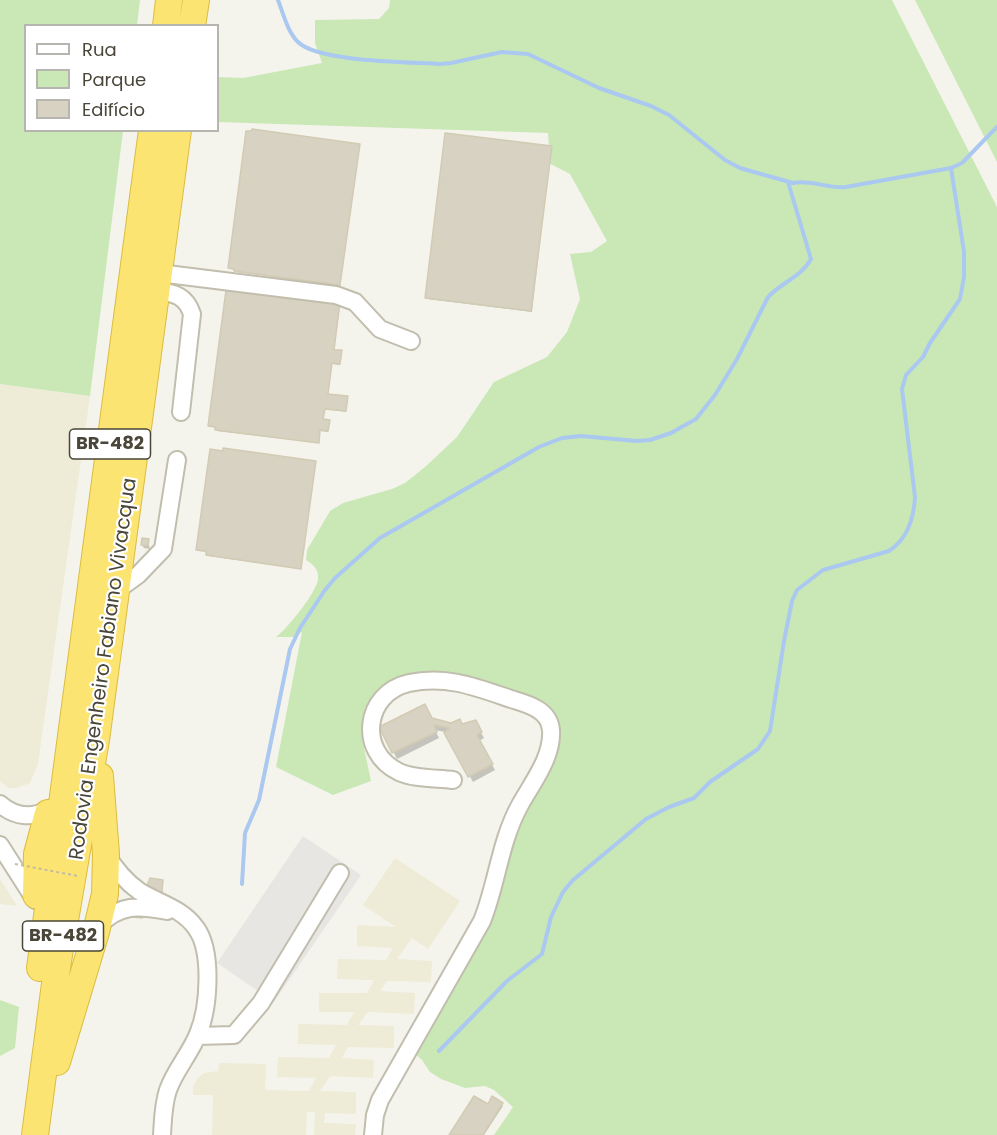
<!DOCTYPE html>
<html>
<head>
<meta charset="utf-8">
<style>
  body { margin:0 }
  #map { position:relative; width:997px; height:1135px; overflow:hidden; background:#f5f4ec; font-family:Poppins,sans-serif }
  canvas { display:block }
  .legend { position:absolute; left:24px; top:24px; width:195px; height:108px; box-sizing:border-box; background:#fff; border:2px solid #b7b5b0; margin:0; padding:8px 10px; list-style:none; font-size:18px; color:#4a4639 }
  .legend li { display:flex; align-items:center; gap:12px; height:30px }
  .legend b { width:30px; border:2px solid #b7b5b0 }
</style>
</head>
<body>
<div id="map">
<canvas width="997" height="1135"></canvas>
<ul class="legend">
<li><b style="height:8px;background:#fff"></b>Rua</li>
<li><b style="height:16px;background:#c9e8b6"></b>Parque</li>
<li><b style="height:16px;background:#d7d2c1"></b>Edifício</li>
</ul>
</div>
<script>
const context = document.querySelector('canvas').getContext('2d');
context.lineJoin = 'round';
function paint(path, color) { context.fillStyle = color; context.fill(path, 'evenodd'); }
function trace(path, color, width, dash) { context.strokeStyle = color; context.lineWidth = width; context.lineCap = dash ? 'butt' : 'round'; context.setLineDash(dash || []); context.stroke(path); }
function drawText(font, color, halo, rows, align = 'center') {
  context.font = font + ' Poppins,sans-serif'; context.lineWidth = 4.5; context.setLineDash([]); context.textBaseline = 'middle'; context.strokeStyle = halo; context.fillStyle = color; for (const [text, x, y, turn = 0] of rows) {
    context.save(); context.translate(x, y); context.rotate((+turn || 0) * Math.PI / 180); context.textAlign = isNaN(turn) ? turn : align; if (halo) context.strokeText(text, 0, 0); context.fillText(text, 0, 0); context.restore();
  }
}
const education = new Path2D(`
  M0 384 90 396 38 764 30 783 17 788H8L0 781Z
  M395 858 460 901 428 949 412 938 397 959 432 961 431 982 387 981 380 991 415 993 414 1014 368 1012 358 1025 394 1026V1048L348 1047 342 1058 374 1060 373 1078 330 1076 320 1091 356 1092V1114L325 1113 324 1123 356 1124 355 1135H314L315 1112H307L306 1135H212L213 1095H193V1086L198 1078 204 1073 218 1071 219 1063 266 1064 265 1090 309 1091 316 1078 277 1077 278 1057 329 1058 336 1045 298 1044V1024L347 1025 354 1012H319V993H367L374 980 337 979 338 959 386 960 393 948 357 946V925L396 927 363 905Z
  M0 879 17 906 0 904Z`);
const green = new Path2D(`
  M0 0H140L137 25 26 26V130L123 131 90 396 0 384Z
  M390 0H892L997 207V1135H494L513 1107 494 1090 485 1086 465 1088 441 1079 430 1072 422 1060 413 1052 487 922 516 812 557 723 430 673 369 716 364 748 371 781 333 795 276 767 302 632 293 637H276C286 630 317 592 318 579 319 570 314 565 306 560L307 550 330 511 343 503 392 489 405 483 425 467 457 437 494 382 547 357 567 332 580 299 570 254 591 252 607 241 570 174 541 159 549 147 548 133 218 122V77L243 78 322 63 315 43V20L379 19 389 8Z
  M915 0H997V162Z
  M0 1000 19 1007 15 1048 0 1056Z`);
const parking = new Path2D(`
  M303 836 361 875 274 1002 217 963Z`);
const shadow = new Path2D(`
  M360 145 340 286 237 272 236 270 230 269Z
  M551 149 532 312 427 299V298Z
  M233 290 340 305 334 351 342 353 340 365 332 364 328 395 347 399 346 412 325 409 323 420 329 422 328 432 320 431 319 443 217 431 216 428 210 426Z
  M315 462 301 569 208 556V552L198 551Z
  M148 541 150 549 144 548 142 545Z
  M432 720 462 725 475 721 484 738 479 741 495 770 473 782 445 732 435 730 439 738 397 759 381 727Z
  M493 1099 503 1106 484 1135H451L488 1106Z`);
const stream = new Path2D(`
  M278 0C283 13 288 33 298 42 318 62 409 62 440 64L451 63 502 52 528 54 599 88 651 106 669 115 725 160 740 168 793 183C810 179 828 189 846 187L951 168 962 163 997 127
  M242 884 245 833 259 800 290 649 300 628 325 590 335 578 380 538 539 447 562 438 581 436 637 441 650 440 671 433 696 419 715 395 737 359 768 297C781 283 802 276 811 259L788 182
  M439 1051 507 981 542 954 551 917 563 892 573 880 646 819 669 807 694 798 710 782 758 749 770 731 784 641 792 601 797 590 823 570 889 551C907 539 914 518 915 497L902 389 906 375 923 357 930 343 960 299 964 277V252L951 168`);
const building = new Path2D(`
  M252 129 360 144 340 285 234 271V269L228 268 246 131H251Z
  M445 133 552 146 531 311 425 298Z
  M226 290 340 302 334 350H342L340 364 332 363 328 394 348 396 346 411 325 409 323 419 330 420 328 431 320 430 319 443 215 430V427L208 426Z
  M223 448 316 461 301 569 206 555V551L196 550 210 449 223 451Z
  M142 538 149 539 148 546 141 545Z
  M425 704 432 718 451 723 460 719 462 724 476 720 482 732 477 735 493 764 468 777 444 733 449 728 434 725 437 732 392 753 379 727Z
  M150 878 163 880 162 892 150 890 142 918 133 917 140 887 146 888Z
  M474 1096 488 1104 492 1096 503 1103 483 1135H449Z`);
const minor = new Path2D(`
  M159 273 336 295 355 302 380 329 411 341
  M157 291C175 293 186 296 192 314L181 412
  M116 591 138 575 163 549 177 460
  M0 804C15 817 32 819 49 809
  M0 845 35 900
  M106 854C115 869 125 881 139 891 158 903 182 908 196 928 213 951 209 1008 198 1034 190 1054 175 1070 168 1090 163 1105 163 1120 162 1135
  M98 926C121 903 138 906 167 911
  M197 1036 234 1035 261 1003 340 873
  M373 1135 375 1115 380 1100 482 921C497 884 500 841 520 805 532 783 553 757 551 730 549 709 527 704 511 699 476 687 446 675 409 683 364 693 357 752 399 772 414 779 436 778 453 780`);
const highway = new Path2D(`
  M166 26 169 0
  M192 26 196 0
  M36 895 37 854 48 813
  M40 968 152 130
  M57 1062 96 932 105 894 106 854 100 776
  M35 1135 58 961 96 740 178 130`);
const pathBridge = new Path2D(`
  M15 864 78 876`);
const shields = [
  [110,444,81],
  [63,936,81]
];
const shieldNames = [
  ["BR-482",110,444],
  ["BR-482",63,936]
];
const streetNames = [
  ["Rodovia Engenheiro Fabiano Vivacqua",104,669,-82]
];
paint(education, '#eeebd6');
paint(green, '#c9e8b6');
paint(parking, '#e7e6e3');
paint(shadow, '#0003');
trace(stream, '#aac8f0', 4);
paint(building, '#d7d2c1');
trace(building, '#d2cbb4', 1.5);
trace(minor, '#c1beae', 20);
trace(highway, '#dbbc40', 28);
trace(minor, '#fff', 16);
trace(highway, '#fbe471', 26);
trace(pathBridge, '#c2bc9f', 2, [3, 3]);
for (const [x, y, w] of shields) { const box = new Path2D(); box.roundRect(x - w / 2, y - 15, w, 30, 4.5); context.fillStyle = '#fff'; context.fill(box); trace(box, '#4a4639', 1.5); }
drawText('bold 18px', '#4a4639', null, shieldNames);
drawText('20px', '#4a4639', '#fff', streetNames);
</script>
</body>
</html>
